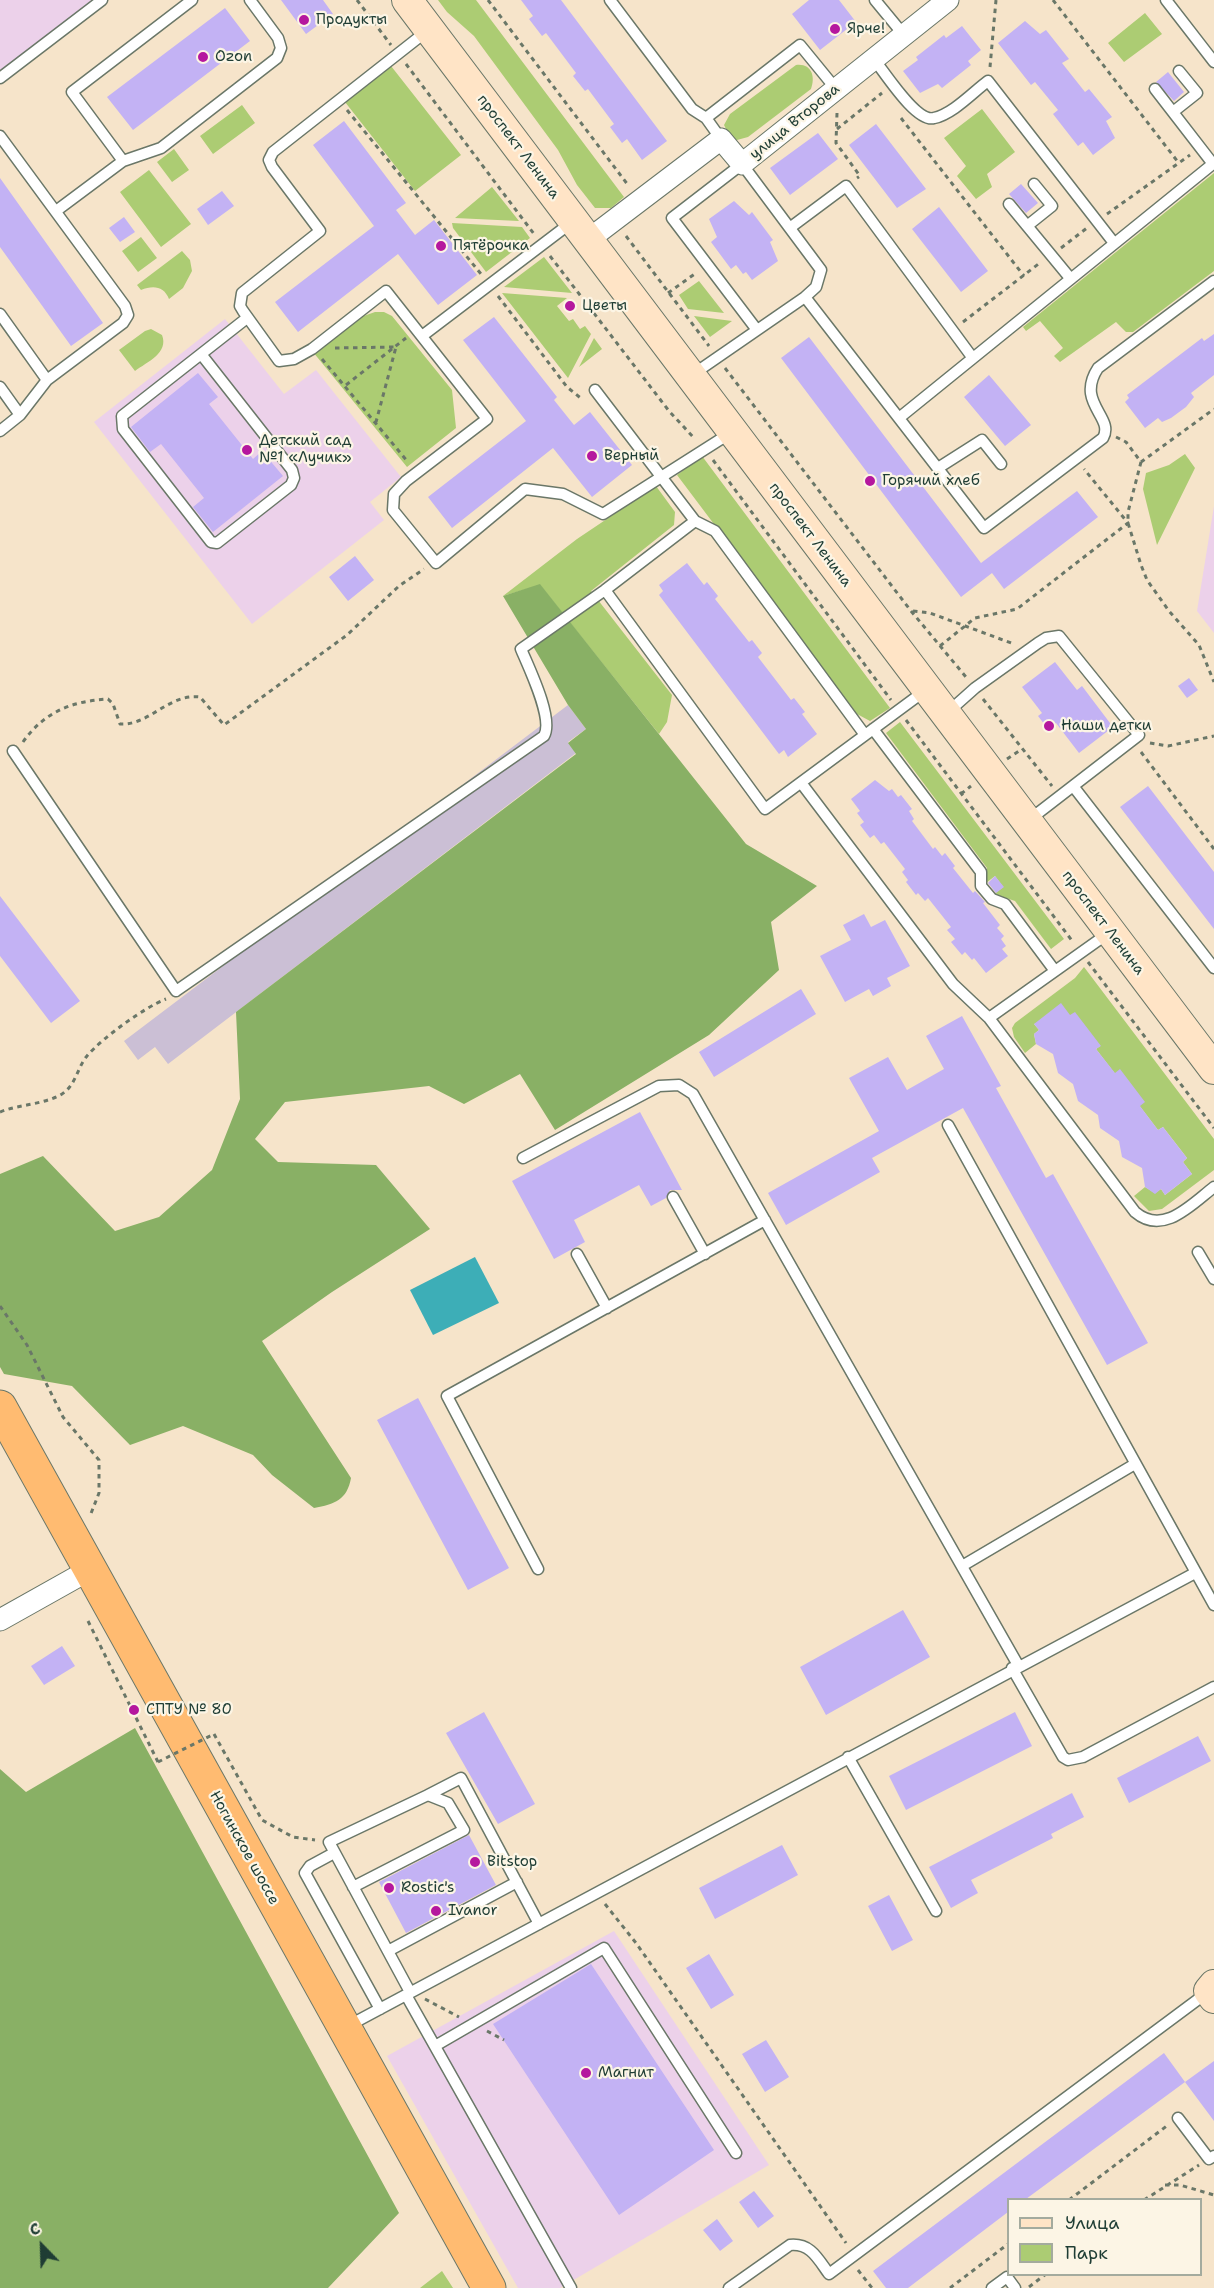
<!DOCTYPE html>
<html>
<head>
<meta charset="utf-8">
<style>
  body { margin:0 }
  #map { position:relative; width:1214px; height:2288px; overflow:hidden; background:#f6e4ca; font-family:"Shantell Sans",sans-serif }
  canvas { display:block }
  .legend { position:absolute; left:1007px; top:2198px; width:195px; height:78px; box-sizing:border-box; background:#fcf5e5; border:2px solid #a4ab9e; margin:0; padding:8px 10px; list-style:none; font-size:18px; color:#1f3d34 }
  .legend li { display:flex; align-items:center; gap:12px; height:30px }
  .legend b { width:30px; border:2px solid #a4ab9e }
  .north { position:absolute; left:12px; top:2216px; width:60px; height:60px; -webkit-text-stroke:4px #fcf5e5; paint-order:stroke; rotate:337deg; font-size:16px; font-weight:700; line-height:24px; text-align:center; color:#1f3d34 }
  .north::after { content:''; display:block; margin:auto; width:21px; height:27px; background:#1f3d34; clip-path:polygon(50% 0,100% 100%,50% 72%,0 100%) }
</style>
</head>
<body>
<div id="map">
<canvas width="1214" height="2288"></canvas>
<ul class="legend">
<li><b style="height:8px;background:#ffe4c6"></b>Улица</li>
<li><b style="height:16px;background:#accc73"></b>Парк</li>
</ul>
<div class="north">С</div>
</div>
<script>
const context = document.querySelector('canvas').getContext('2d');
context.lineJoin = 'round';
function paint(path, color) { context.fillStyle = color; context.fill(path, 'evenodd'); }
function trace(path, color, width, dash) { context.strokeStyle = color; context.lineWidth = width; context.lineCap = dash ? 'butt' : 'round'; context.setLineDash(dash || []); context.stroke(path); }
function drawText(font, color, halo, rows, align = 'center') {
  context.font = font + ' "Shantell Sans",sans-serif'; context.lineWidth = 4.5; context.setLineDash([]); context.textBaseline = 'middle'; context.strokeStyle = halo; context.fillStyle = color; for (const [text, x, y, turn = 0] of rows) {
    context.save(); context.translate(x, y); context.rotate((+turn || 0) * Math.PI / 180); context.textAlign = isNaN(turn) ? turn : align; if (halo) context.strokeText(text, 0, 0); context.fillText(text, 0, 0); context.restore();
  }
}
const built = new Path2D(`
  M0 0H102L0 78Z
  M225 319 284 394 316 370 401 477 370 502 384 520 252 624 94 422Z
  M1214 506V633L1197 611Z
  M614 1931 769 2165 560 2288H518L387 2056Z`);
const industrial = new Path2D(`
  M568 705 586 729 568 742 576 753 168 1064 155 1047 138 1060 124 1041Z`);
const green = new Path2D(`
  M438 0H476L624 197 611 208H595L577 185 558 150 474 36 447 12Z
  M1145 13 1162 34 1124 62 1108 43Z
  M796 65C811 63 816 76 811 89L748 137 737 140 731 139 724 125 730 114Z
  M391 66 461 155 415 191 345 102Z
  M242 105 255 123 213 154 200 136Z
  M982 109 1015 152 987 174 992 187 976 199 957 176 966 166 944 138Z
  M174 149 189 170 172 182 157 162Z
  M149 170 191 224 161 247 120 192Z
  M1214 173V271L1133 332H1126L1116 322 1060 362 1054 356 1063 348 1040 321 1026 331 1023 327Z
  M492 187 519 221 455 218Z
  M452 223 522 227 530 238 486 272 453 228Z
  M141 237 157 258 138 272 122 251Z
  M182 251 190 260 192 271 183 288 169 299C164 286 153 285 141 290L137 285Z
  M544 257 572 293 504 287Z
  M699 281 724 313 688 309 679 295Z
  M502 293 567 298 557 306 569 321 573 319 580 329 585 326 591 334 568 378Z
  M375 312H384L392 316 452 390 456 428 407 467 313 352 358 318Z
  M694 316 732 321 710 337Z
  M151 329 162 335C169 353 147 362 135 371L119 350 145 331Z
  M594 338 602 349 579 367Z
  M1185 454 1195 468 1157 545 1143 489 1146 473 1169 465Z
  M702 456 890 708 870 721 857 714 677 475Z
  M656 486 675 512 674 525 591 591 672 695 667 722 659 734 540 585 503 596 577 539Z
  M900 722 1064 939 1051 949 1015 901 994 894 1003 887 995 876 986 883 987 868 886 733Z
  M1084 967 1214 1139V1170L1162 1209 1149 1211 1134 1196 1145 1187 1155 1193 1161 1189 1165 1195 1192 1174 1183 1162 1187 1158 1163 1127 1158 1130 1096 1049 1100 1046 1070 1015 1034 1024 1039 1030 1034 1034 1036 1044 1025 1053 1014 1037 1012 1028 1015 1023 1075 978Z
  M442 2271 453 2288H420Z`);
const forest = new Path2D(`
  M540 584 746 844 817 886 771 922 779 970 709 1035 555 1130 520 1074 464 1104 429 1086 285 1102 255 1139 278 1162 376 1165 430 1229 332 1292 262 1341 351 1478C347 1500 335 1504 314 1508L272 1475 253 1455 183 1426 130 1445 72 1386 4 1374 0 1367V1174L43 1156 115 1231 159 1217 212 1170 240 1099 236 1012 576 754 568 743 586 729 568 705 503 596Z
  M135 1728 399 2213 328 2288H0V1769L26 1792Z`);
const water = new Path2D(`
  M475 1257 499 1303 433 1335 410 1290Z`);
const building = new Path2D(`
  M281 0H323L333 14 306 34Z
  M521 0H561L667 141 642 160 627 139 622 143 610 127 614 124 588 89 585 91 573 76 576 73 546 33 542 36 529 19 533 16Z
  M809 0H839L856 22 820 50 792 14Z
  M225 8 250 41 133 130 107 97Z
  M1025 21 1040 34 1046 30 1069 59 1062 63 1085 92 1089 89 1112 117 1106 121 1115 138 1093 155 1083 142 1078 146 1053 114 1058 110 1035 82 1031 85 998 43Z
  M962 26 981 50 968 61 971 65 942 88 938 84 920 93 903 71 918 60 916 57 944 35 946 38Z
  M1168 72 1184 92 1174 101 1156 82Z
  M344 121 406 203 396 210 415 235 434 220 477 275 438 305 398 254 298 332 275 302 374 226 313 145Z
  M876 124 926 189 897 208 849 145Z
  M818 133 838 159 790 195 770 168Z
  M0 178 103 323 71 346 0 247Z
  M1021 184 1038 203 1026 213 1009 194Z
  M222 191 234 206 208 225 197 209Z
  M734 201 749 215 752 212 773 240 770 242 778 261 752 280 746 272 743 274 736 265 731 269 711 242 717 237 709 219Z
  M939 207 988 271 961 292 912 229Z
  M124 217 135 232 120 242 109 228Z
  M494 317 557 397 554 400 574 425 590 412 632 465 592 497 553 448 452 528 428 497 526 421 463 340Z
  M1214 334V375L1191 393 1194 397 1186 407 1171 418 1162 422 1158 418 1145 428 1125 402 1129 398 1127 395 1202 338 1204 341Z
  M809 337 981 563 1077 491 1098 517 1004 589 992 573 961 597 781 358Z
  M198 373 218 397 209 404 253 459 262 451 283 476 213 532 193 507 204 498 161 444 150 452 131 427Z
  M989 375 1031 425 1005 446 964 397Z
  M355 556 374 580 348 601 329 577Z
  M687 563 704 585 707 582 718 596 715 599 749 642 752 640 762 653 758 657 791 700 794 698 805 712 802 714 817 734 788 757 784 750 779 754 659 595 663 591 659 585Z
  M1055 662 1077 690 1082 686 1113 727 1079 753 1056 723 1048 729 1038 716 1042 713 1022 687Z
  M1189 678 1198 690 1187 698 1178 686Z
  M875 780 889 791 892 789 898 797 901 795 912 809 909 811 914 819 912 821 933 849 935 847 942 856 945 853 955 866 953 868 973 893 975 891 985 902 983 903 1000 925 997 928 1004 936 1001 939 1006 946 1002 949 1008 956 986 973 974 958 972 960 965 952 962 955 951 942 955 939 947 930 951 927 928 898 925 901 918 893 916 895 906 882 908 880 902 872 905 869 884 842 881 844 874 835 870 838 860 825 864 822 857 813 860 811 851 799Z
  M1148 786 1214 872V929L1120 807Z
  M995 876 1004 887 996 893 988 883Z
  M0 896 80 1001 51 1023 0 956Z
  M864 914 871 927 885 920 910 966 887 978 891 986 873 996 869 989 845 1002 820 956 851 940 843 925Z
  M801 989 816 1014 714 1077 699 1052Z
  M1061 1003 1070 1015 1075 1012 1101 1046 1096 1049 1115 1073 1120 1069 1145 1102 1140 1106 1158 1130 1163 1127 1187 1158 1183 1162 1192 1174 1165 1195 1161 1189 1155 1194 1145 1187 1142 1168 1122 1157 1119 1141 1100 1128 1098 1115 1078 1101 1073 1084 1058 1073 1053 1054 1036 1044 1034 1034 1039 1030 1034 1024Z
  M962 1016 1001 1086 996 1088 1046 1178 1053 1174 1148 1343 1107 1365 963 1108 872 1158 880 1172 786 1225 768 1193 879 1131 849 1078 888 1057 907 1090 944 1069 926 1036Z
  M640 1112 682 1190H670L666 1198 651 1206 639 1185 574 1220 585 1242 554 1259 512 1181Z
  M418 1398 509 1568 468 1590 377 1420Z
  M903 1610 930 1657 826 1715 800 1667Z
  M62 1646 75 1666 44 1685 31 1666Z
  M484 1712 535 1804 498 1824 446 1733Z
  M1015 1712 1032 1746 906 1810 889 1776Z
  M1198 1736 1211 1761 1129 1803 1117 1778Z
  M1072 1793 1084 1817 1051 1834 1053 1838 971 1880 978 1893 951 1908 929 1867Z
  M469 1835 496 1885 406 1933 379 1882Z
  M782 1845 798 1875 715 1919 699 1888Z
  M889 1895 913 1940 892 1951 868 1906Z
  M709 1954 734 1995 711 2009 686 1968Z
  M591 1964 714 2150 619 2215 493 2024Z
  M766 2040 789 2077 765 2092 742 2054Z
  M1164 2053 1185 2082 1026 2199H1008V2212L908 2288H886L873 2271Z
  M1214 2061V2121L1185 2082Z
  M754 2191 774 2216 758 2228 739 2202Z
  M717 2219 733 2241 720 2251 703 2230Z`);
const path = new Path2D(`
  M357 0 391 45
  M488 0 628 185
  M1053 0 1178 162
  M406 64 534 234
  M990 67 996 0
  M347 110 481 274
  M837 113 836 143 860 176 857 178
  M901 118 1024 276
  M837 129 882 93
  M1107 214 1190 155
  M626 236 709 346
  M1061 248 1087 228
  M550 256 669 411 695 439
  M668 293 696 273
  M498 296 567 387 583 400
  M963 322 1041 262
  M335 348 396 347 376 422
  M322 359 408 462
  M725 368 911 611 966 677
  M346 385 406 338
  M1116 437 1126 442 1141 462 1214 409
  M713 460 891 700
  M1141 462 1128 512V523L1141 565 1147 580 1169 611 1199 645 1214 682
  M913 611 930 613 1014 644
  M940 646 975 618 1017 609 1128 523 1084 469
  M983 699 1052 786
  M906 720 1073 942
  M23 742C44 712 72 701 108 699L113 704 120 724C149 726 169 693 200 697L224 725 347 635 399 586 424 569
  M1150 743 1168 746 1214 736
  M1141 752 1214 849
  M1007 759 1022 749
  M961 794 971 786
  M1088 962 1214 1128
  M0 1112C20 1104 43 1105 62 1094 76 1085 77 1068 87 1056 102 1038 145 1007 166 999
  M0 1306 27 1345 63 1417 99 1460V1493L90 1516
  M88 1621 158 1762
  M214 1734 262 1820 293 1837 315 1840
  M605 1904 636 1943 846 2243
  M425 1999 459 2017
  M487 2031 504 2040
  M1165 2185H1180L1214 2195
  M1069 2200 1168 2125
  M1144 2200 1199 2165
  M858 2270 872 2288
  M1029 2287 1046 2274
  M950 2288 1008 2244`);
const lane = new Path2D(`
  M610 0 692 109 706 118 721 139
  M875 0 903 34
  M1166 0 1214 62
  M427 31 273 152 269 160 272 167 320 231 242 293 240 306 243 311 279 361 294 359 312 349 386 291 487 419 406 481 394 494 393 510 436 563 525 489 563 494 603 514 732 432
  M873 58C884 71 916 123 934 118 953 114 973 92 988 81L1114 243
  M0 78 102 0
  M1155 89 1213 164
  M1173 112 1197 93 1179 71
  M706 118 800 45 836 89
  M0 136 125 306 128 315 123 323 47 380 0 314
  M123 161 72 92 192 0
  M1009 204 1070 278
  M56 211 123 161 161 148 277 58 281 48 278 38 250 0
  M1027 226 1052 206 1034 184
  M791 227 846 186 972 357
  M757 330 672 218 742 164 821 270 816 287 805 297
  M422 336 572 222
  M201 354 292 470 294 478 291 485 217 543 211 542 123 429 122 416 247 318
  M692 375 805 297 984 528 1103 438C1115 417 1075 403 1098 368L1214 281
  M0 387 20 415
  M595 390 695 521 605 590 765 809 926 690
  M899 418 1214 163
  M0 431 20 415 47 380
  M938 468 982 440 1001 464
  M695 521 715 531 865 735
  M947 713 975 688 1038 643 1046 638 1059 636 1139 735 1029 820
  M873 729 981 872V886L992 899 1005 904 1055 971
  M13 751 176 991 544 736C554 719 529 668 521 649L605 590
  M802 784 953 984 989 1018
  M1073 786 1214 968
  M1110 932 989 1018 1135 1212C1163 1236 1191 1205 1214 1187
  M948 1125 1214 1605
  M523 1158 659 1086 679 1085 693 1094 1018 1665
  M673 1197 705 1254
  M1198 1252 1214 1279
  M577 1254 607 1308
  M962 1566 1135 1464
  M538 1569 447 1396 765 1220
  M1012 1668 1063 1757 1068 1760 1083 1757 1214 1687
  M848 1757 936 1911
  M428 1795 461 1778 539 1924
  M334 1853 310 1866 305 1873 380 2009
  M353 1887 464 1830 448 1803 428 1795 329 1842 410 1992
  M388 1951 517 1882
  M406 1995 571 2288
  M346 2027 1195 1573
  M435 2046 604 1948 736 2153
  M1178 2118 1209 2159 1214 2156
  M729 2288 790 2245C811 2243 818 2259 829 2274L1208 1992
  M992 2288 1007 2277 1015 2288`);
const street = new Path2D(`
  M588 240 721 139 742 164 948 0
  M0 1620 91 1569`);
const secondary = new Path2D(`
  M407 0 1214 1069
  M1214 1985 1209 1991 1214 1998`);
const highway = new Path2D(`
  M0 1407 489 2288`);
const pathBridge = new Path2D(`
  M158 1762 214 1734`);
const markers = [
  [304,20,6,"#b5179e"],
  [835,29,6,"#b5179e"],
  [203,57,6,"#b5179e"],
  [441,246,6,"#b5179e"],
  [570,306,6,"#b5179e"],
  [247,450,6,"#b5179e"],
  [592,456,6,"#b5179e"],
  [870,481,6,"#b5179e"],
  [1049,726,6,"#b5179e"],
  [134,1710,6,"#b5179e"],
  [475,1862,6,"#b5179e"],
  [389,1888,6,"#b5179e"],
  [436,1911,6,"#b5179e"],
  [586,2073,6,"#b5179e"]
];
const poiNames = [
  ["Продукты",316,20],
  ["Ярче!",847,29],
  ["Ozon",215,57],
  ["Пятёрочка",453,246],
  ["Цветы",582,306],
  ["Детский сад",259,441],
  ["№1 «Лучик»",259,458],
  ["Верный",604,456],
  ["Горячий хлеб",882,481],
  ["Наши детки",1061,726],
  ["СПТУ № 80",146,1710],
  ["Bitstop",487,1862],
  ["Rostic's",401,1888],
  ["Ivanor",448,1911],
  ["Магнит",598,2073]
];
const streetNames = [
  ["улица Второва",795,122,-39],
  ["проспект Ленина",518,147,53],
  ["проспект Ленина",810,535,53],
  ["проспект Ленина",1103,923,53],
  ["Ногинское шоссе",244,1848,61]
];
paint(built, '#ecd1ea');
paint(industrial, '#cbbfd5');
paint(green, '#accc73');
paint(forest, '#89b065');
paint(water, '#3daeb7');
paint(building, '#c3b2f4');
trace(lane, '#6a7768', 13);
trace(street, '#6a7768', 23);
trace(secondary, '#6a7768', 32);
trace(highway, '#6a7768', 35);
trace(path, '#6a7768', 3, [4.5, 4.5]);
trace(lane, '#fff', 10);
trace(street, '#fff', 21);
trace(secondary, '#ffe4c6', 30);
trace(highway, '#ffbb71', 33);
trace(pathBridge, '#6a7768', 3, [4.5, 4.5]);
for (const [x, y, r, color] of markers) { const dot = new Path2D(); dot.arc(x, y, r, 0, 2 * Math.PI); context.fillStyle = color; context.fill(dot); trace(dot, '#fcf5e5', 2); }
drawText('15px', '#1f3d34', '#fcf5e5', poiNames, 'left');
drawText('15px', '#1f3d34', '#fcf5e5', streetNames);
</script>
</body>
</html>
